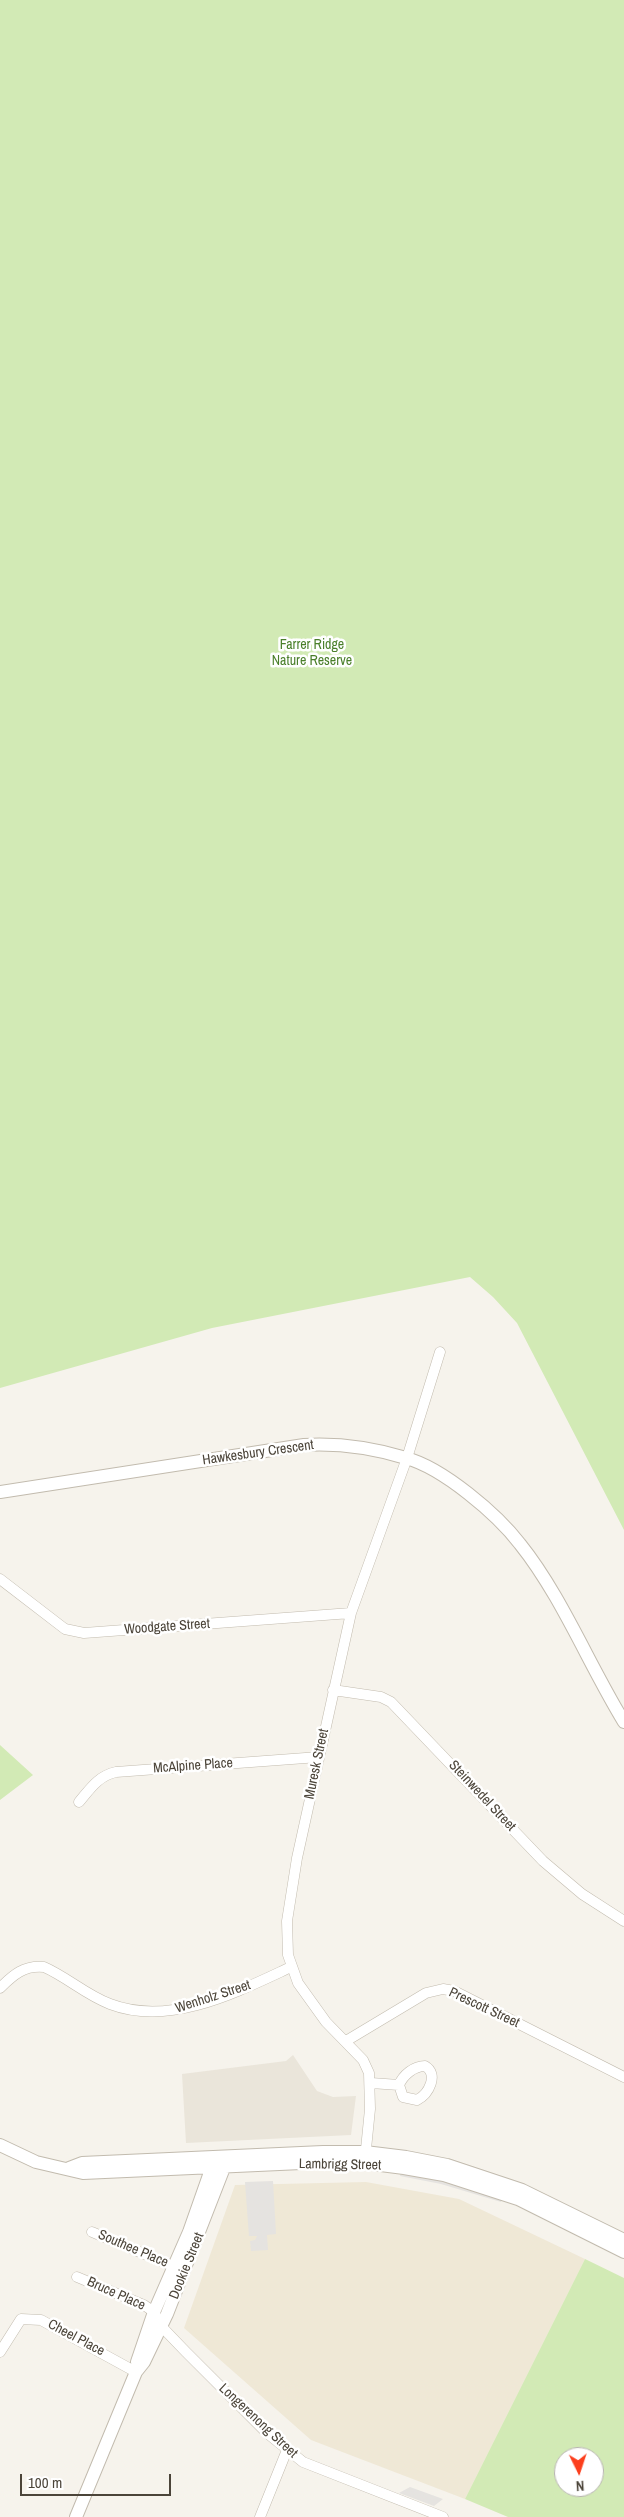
<!DOCTYPE html>
<html>
<head>
<meta charset="utf-8">
<style>
  body { margin:0 }
  #map { position:relative; width:624px; height:2517px; overflow:hidden; background:#f6f3ec; font-family:"Archivo Narrow",sans-serif }
  canvas { display:block }
  .north { position:absolute; left:554px; top:2447px; width:50px; height:50px; box-sizing:border-box; background:#fff; border:1px solid #b7b4b0; border-radius:50%; rotate:176deg; font-size:14px; font-weight:700; line-height:20px; text-align:center; color:#4b4439 }
  .north::after { content:''; display:block; margin:auto; width:18px; height:22px; background:#fc3f1d; clip-path:polygon(50% 0,100% 100%,50% 72%,0 100%) }
  .scale { position:absolute; left:20px; top:2474px; width:151px; height:22px; box-sizing:border-box; border:2px solid #4b4439; border-top:0; padding-left:6px; font-size:15px; line-height:18px; white-space:nowrap; color:#4b4439; -webkit-text-stroke:4px #fff; paint-order:stroke }
</style>
</head>
<body>
<div id="map">
<canvas width="624" height="2517"></canvas>
<div class="north">N</div>
<div class="scale">100 m</div>
</div>
<script>
const context = document.querySelector('canvas').getContext('2d');
context.lineJoin = 'round';
function paint(path, color) { context.fillStyle = color; context.fill(path, 'evenodd'); }
function trace(path, color, width, dash) { context.strokeStyle = color; context.lineWidth = width; context.lineCap = dash ? 'butt' : 'round'; context.setLineDash(dash || []); context.stroke(path); }
function drawText(font, color, halo, rows, align = 'center') {
  context.font = font + ' "Archivo Narrow",sans-serif'; context.lineWidth = 5; context.setLineDash([]); context.textBaseline = 'middle'; context.strokeStyle = halo; context.fillStyle = color; for (const [text, x, y, turn = 0] of rows) {
    context.save(); context.translate(x, y); context.rotate((+turn || 0) * Math.PI / 180); context.textAlign = isNaN(turn) ? turn : align; if (halo) context.strokeText(text, 0, 0); context.fillText(text, 0, 0); context.restore();
  }
}
const residential = new Path2D(`
  M293 2055 317 2091 333 2097 356 2096 351 2135 186 2143 182 2074 286 2061Z`);
const education = new Path2D(`
  M366 2182 459 2199 585 2259 465 2499 311 2440 184 2328 235 2185Z`);
const green = new Path2D(`
  M0 0H624V1530L517 1323 493 1297 470 1277 212 1328 0 1388Z
  M0 1745 33 1775 0 1800Z
  M585 2259 624 2278V2517H508L465 2499ZM564 2457H594V2487H564Z`);
const parking = new Path2D(`
  M401 2172 434 2178 502 2199 501 2202 441 2184 400 2176Z
  M273 2181 276 2234 267 2235 268 2250 251 2251 250 2241 255 2240 257 2236H249L245 2182Z
  M410 2487 443 2499 434 2506 399 2493Z`);
const minor = new Path2D(`
  M0 1579 65 1629 84 1633 351 1613
  M333 1690 381 1697 391 1702 543 1861 582 1894 624 1921
  M79 1802C90 1789 98 1776 116 1772L319 1757
  M0 1988C13 1975 24 1965 44 1967 67 1977 86 1995 110 2004 170 2027 237 1992 291 1967
  M346 2041 426 1993 443 1989 454 1991 624 2077
  M425 2066C439 2074 429 2094 417 2100L403 2097 399 2085C403 2075 414 2066 425 2066Z
  M371 2083 399 2085
  M365 2159 370 2109 369 2073 363 2060 326 2022 298 1983 288 1955 287 1921 297 1858 351 1613 407 1458 440 1352
  M92 2232 175 2267
  M77 2277 144 2305 154 2312 161 2326 185 2351 267 2433 303 2462 443 2517
  M0 2352 21 2319 41 2320 136 2372
  M260 2517 287 2450`);
const tertiary = new Path2D(`
  M0 1492 304 1445C338 1443 373 1448 406 1458 443 1468 497 1514 520 1544 561 1595 589 1665 624 1722
  M0 2145 36 2162 83 2173 323 2162 365 2163 404 2168 444 2175 518 2199 624 2252
  M69 2168 82 2163 323 2152H365L406 2157 447 2165 522 2190 624 2240
  M137 2362 154 2312 189 2232 214 2161
  M76 2517 136 2372 144 2362 167 2314 227 2160`);
const parkNames = [
  ["Farrer Ridge",312,645],
  ["Nature Reserve",312,661]
];
const streetNames = [
  ["Hawkesbury Crescent",258,1453,-8],
  ["Woodgate Street",167,1627,-4],
  ["Muresk Street",317,1764,-78],
  ["McAlpine Place",193,1766,-4],
  ["Steinwedel Street",482,1796,47],
  ["Wenholz Street",213,1997,-18],
  ["Prescott Street",484,2008,25],
  ["Lambrigg Street",340,2165,1],
  ["Southee Place",133,2249,23],
  ["Dookie Street",187,2266,-68],
  ["Bruce Place",116,2294,24],
  ["Cheel Place",76,2338,28],
  ["Longerenong Street",258,2421,43]
];
paint(residential, '#eae5da');
paint(education, '#efe8d6');
paint(green, '#d2eab5');
paint(parking, '#e5e3e0');
trace(minor, '#c2bbae', 11);
trace(tertiary, '#c2bbae', 14);
trace(minor, '#fff', 10);
trace(tertiary, '#fff', 12);
drawText('14px', '#4a7f2a', '#fff', parkNames);
drawText('14px', '#4b4439', '#fff', streetNames);
</script>
</body>
</html>
